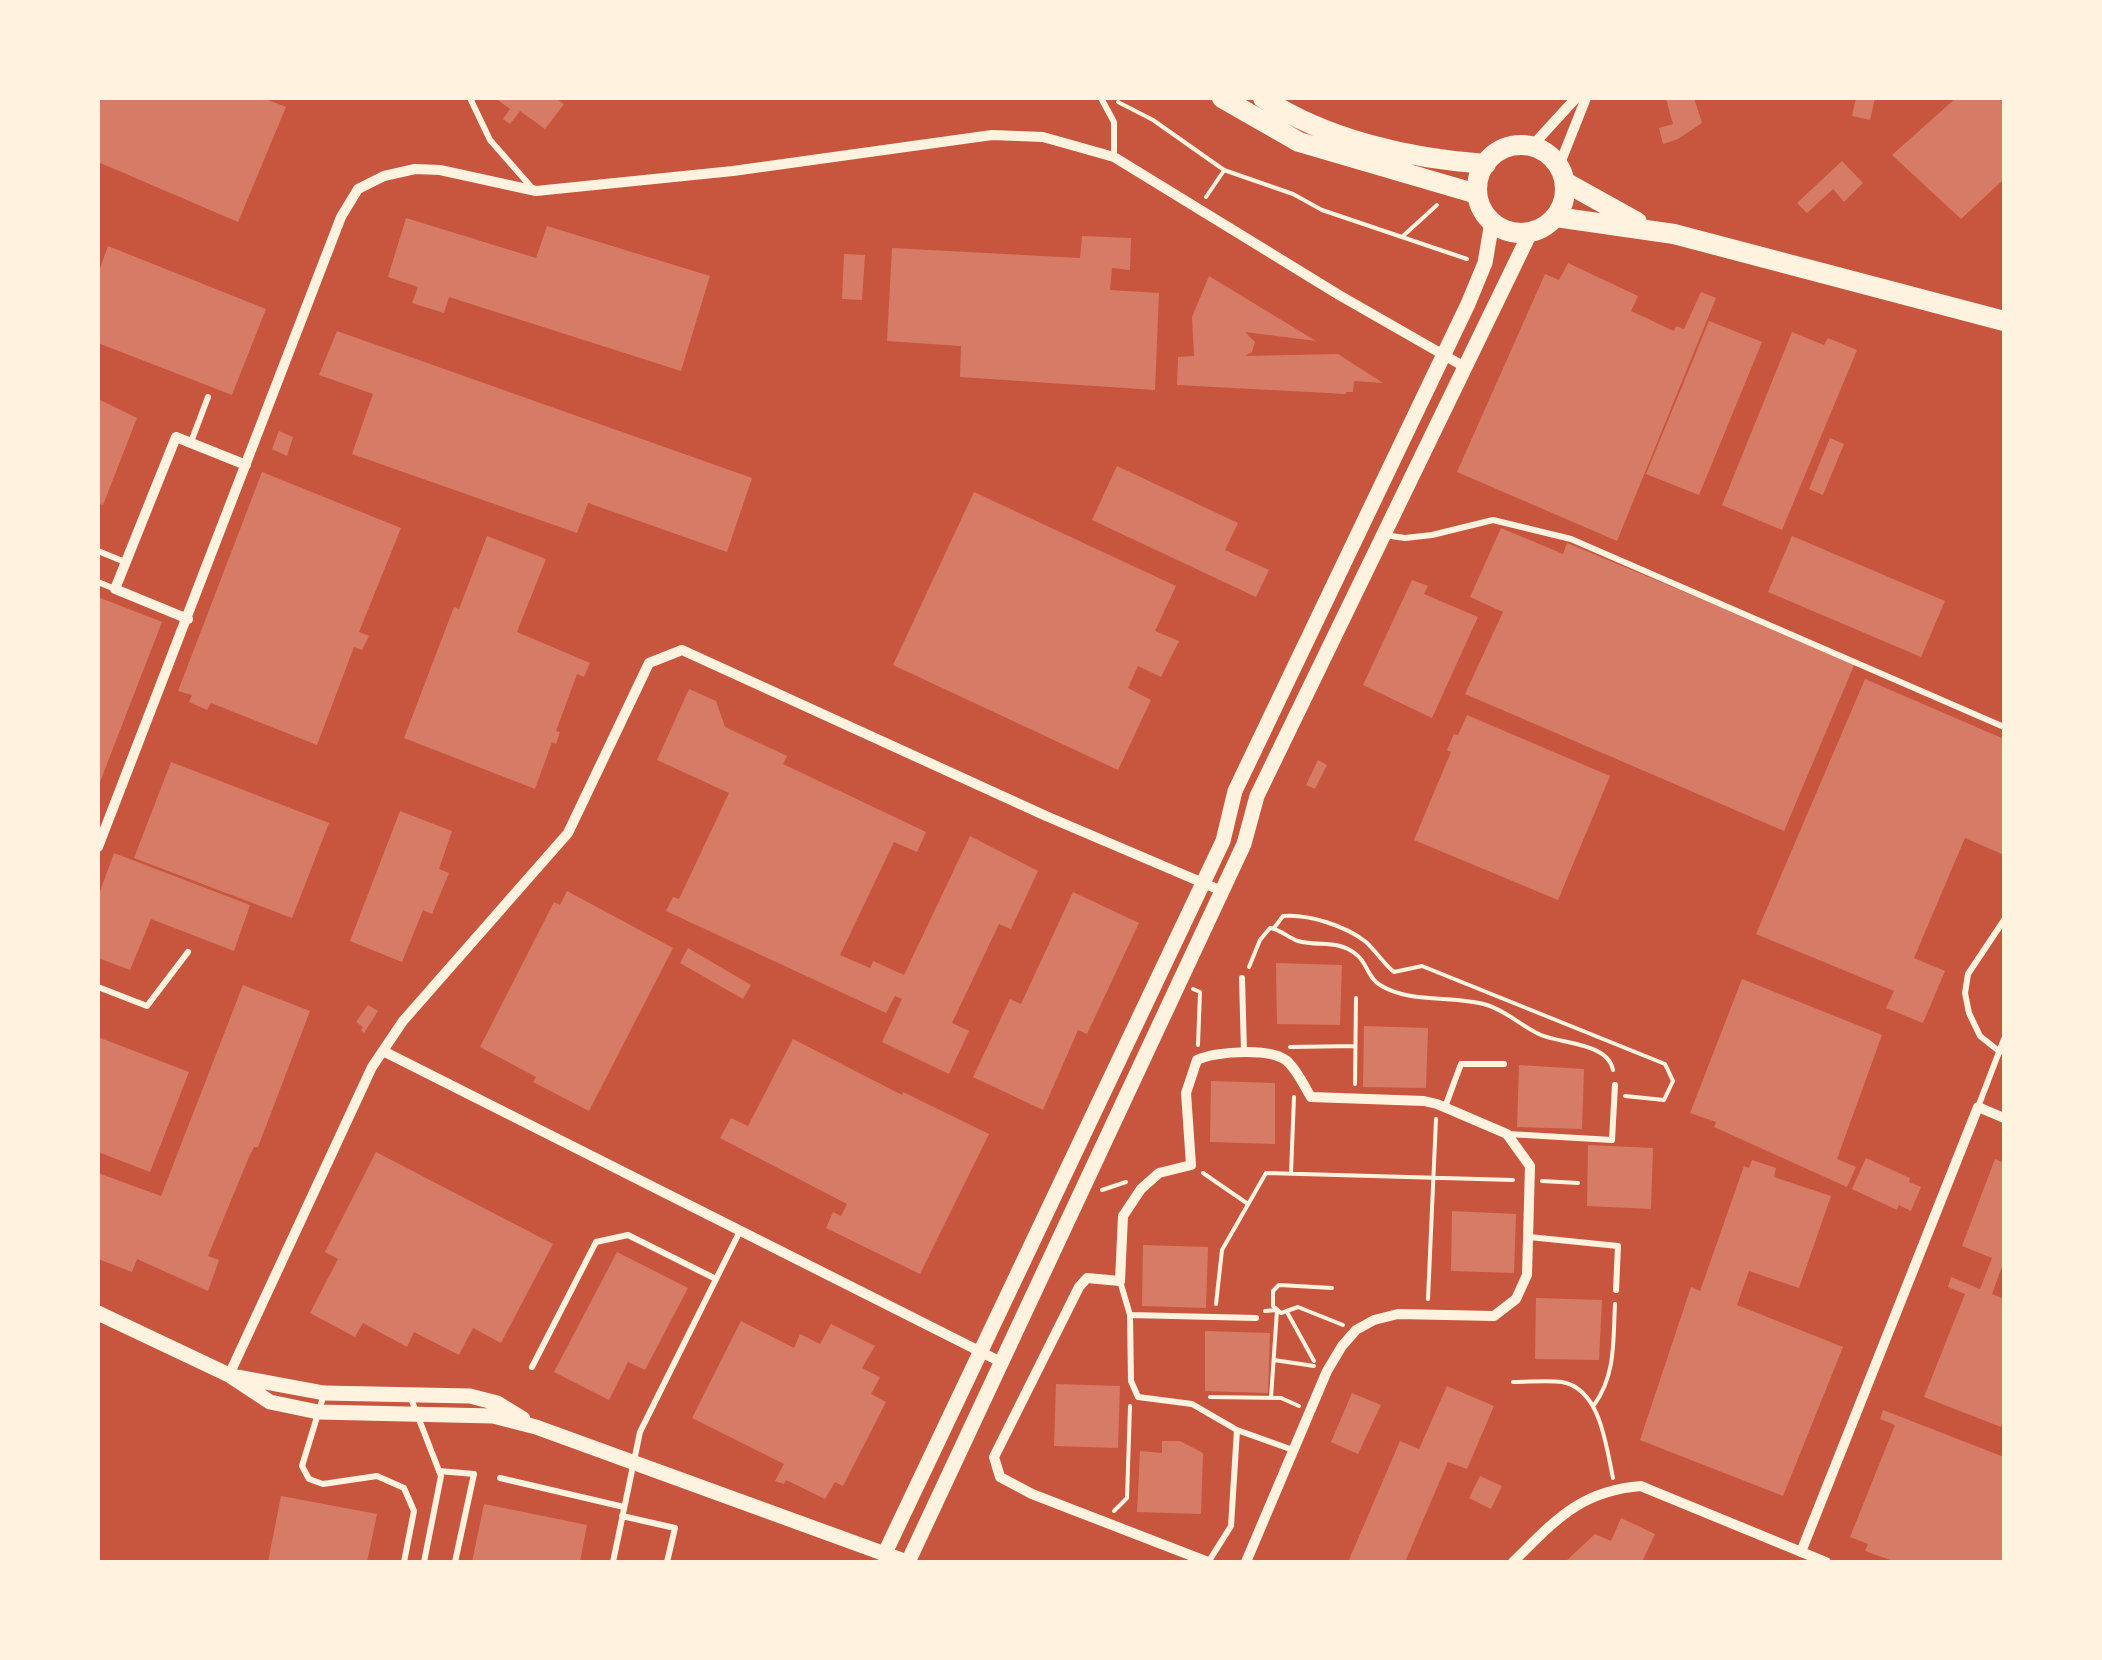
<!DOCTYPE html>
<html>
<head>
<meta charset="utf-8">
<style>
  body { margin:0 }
  #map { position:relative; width:2102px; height:1660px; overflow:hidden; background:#c8553d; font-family:"Crimson Pro",serif }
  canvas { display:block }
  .frame { position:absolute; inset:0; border:100px solid #fff3e0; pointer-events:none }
</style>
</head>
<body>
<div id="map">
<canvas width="2102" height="1660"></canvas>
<div class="frame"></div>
</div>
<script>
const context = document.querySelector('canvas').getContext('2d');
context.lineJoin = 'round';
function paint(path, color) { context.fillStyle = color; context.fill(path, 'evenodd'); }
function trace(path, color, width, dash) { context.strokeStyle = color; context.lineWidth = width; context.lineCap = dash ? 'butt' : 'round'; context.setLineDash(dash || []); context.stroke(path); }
const building = new Path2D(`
  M98 98H263L286 107 238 222 98 162Z
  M495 98H555L564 104 545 129 520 111 510 124 503 119 510 109Z
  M1672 98H1694L1702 123 1678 139 1663 144 1659 128 1673 124 1666 99Z
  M1856 98H1875L1870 120 1852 116Z
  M1956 98H2004V179L1961 219 1892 155Z
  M1842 161 1863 183 1844 202 1833 189 1807 213 1797 203Z
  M406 218 536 258 547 226 710 276 681 371 449 297 444 313 412 303 418 287 388 277Z
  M1082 236 1131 238 1130 270 1112 268 1110 290 1159 293 1155 390 960 377 961 346 887 341 892 248 1080 258Z
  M108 246 266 309 232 395 98 343V274Z
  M844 254 865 255 862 300 842 299Z
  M1568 263 1638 296 1631 311 1674 331 1676 326 1684 329 1701 292 1716 298 1617 541 1457 472 1545 274 1559 280Z
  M1209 276 1316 341 1245 332 1255 342 1252 352 1245 356 1338 354 1383 383 1354 381 1353 392H1346V394L1177 385 1178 357 1194 356 1192 317Z
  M1709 321 1762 342 1699 495 1646 474Z
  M337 331 752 478 727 552 588 503 577 533 352 454 373 394 319 375Z
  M1792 332 1824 345 1828 338 1857 350 1782 530 1722 505Z
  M98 399 137 418 103 505 98 503Z
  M279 431 293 437 287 456 272 449Z
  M1830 438 1844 444 1823 495 1809 489Z
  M1117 466 1238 523 1225 550 1269 570 1256 597 1092 520Z
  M262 472 401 528 359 632 369 636 362 650 354 647 317 745 211 703 207 710 189 702 192 695 178 691Z
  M974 492 1176 586 1155 631 1179 641 1161 677 1138 666 1128 688 1151 700 1118 770 893 665Z
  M1501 528 1563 554 1567 543 1855 663 1784 831 1465 694 1503 612 1470 597Z
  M487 536 546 559 517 632 590 663 584 677 577 674 556 731 560 732 556 744 552 742 535 789 404 738 454 607 459 609Z
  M1792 536 1945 601 1921 657 1768 592Z
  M1412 580 1428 586 1424 594 1478 617 1432 718 1363 685Z
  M98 597 162 622 98 787Z
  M1865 679 2004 739V855L1965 838 1914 958 1945 971 1923 1023 1886 1008 1894 991 1756 934Z
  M689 689 716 701 725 727 787 756 783 764 926 832 917 852 894 842 840 955 870 968 873 961 904 975 970 836 1038 871 1011 929 999 924 952 1023 969 1031 949 1074 882 1042 902 999 895 996 886 1013 666 911 673 897 679 899 729 793 657 760Z
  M1467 715 1610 776 1558 900 1414 840 1451 752 1447 750 1454 734 1458 735Z
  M1318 760 1327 765 1315 789 1306 785Z
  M171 762 329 823 292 918 134 858Z
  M400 811 452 831 439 869 449 873 432 914 423 910 402 962 350 941Z
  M114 853 250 905 234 951 151 919 130 970 98 958V897Z
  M567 891 673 948 589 1111 533 1082 536 1077 480 1047 554 902 560 905Z
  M1073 892 1139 923 1087 1034 1078 1030 1043 1110 973 1077 1010 999 1021 1004Z
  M688 948 751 985 743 999 680 963Z
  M1276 963 1342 965 1340 1025 1277 1024Z
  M1742 979 1882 1035 1837 1159 1856 1167 1847 1187 1714 1127 1716 1122 1690 1113Z
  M243 985 310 1011 258 1147H254L249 1157 208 1256 219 1260 208 1291 137 1259 132 1272 98 1259V1173L161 1196Z
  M368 1005 378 1011 364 1033 361 1030 363 1027 356 1022Z
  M1364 1026 1428 1028 1426 1088 1363 1087Z
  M98 1037 189 1072 150 1172 98 1152Z
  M793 1039 902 1095 903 1092 989 1134 920 1274 826 1228 833 1212 841 1216 847 1204 720 1138 731 1118 748 1126Z
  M1519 1065 1584 1069 1582 1129 1517 1127Z
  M1211 1081 1275 1083V1144L1210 1142Z
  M1588 1145 1653 1148 1651 1209 1587 1206Z
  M376 1152 553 1244 501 1343 473 1328 459 1355 414 1332 407 1347 363 1323 355 1337 310 1313 338 1259 325 1252Z
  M1866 1158 1910 1178 1909 1182 1921 1187 1911 1211 1899 1205 1897 1210 1852 1189Z
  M1995 1159 2004 1163V1261L1992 1294 2004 1299V1417L2001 1427 1924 1397 1965 1294 1948 1287 1951 1277 1980 1289 1992 1258 1962 1246Z
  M1752 1160 1776 1168 1774 1177 1831 1196 1799 1288 1749 1271 1737 1305 1843 1347 1783 1496 1640 1440 1691 1287 1700 1291 1744 1166 1749 1168Z
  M1452 1211 1516 1214 1514 1273 1451 1271Z
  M1143 1245 1208 1247 1206 1308 1142 1306Z
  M617 1252 688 1288 645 1370 628 1362 609 1400 554 1372Z
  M1536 1298 1602 1300 1599 1360 1535 1359Z
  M741 1321 794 1348 800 1334 820 1344 831 1324 875 1346 862 1368 880 1377 871 1394 886 1402 843 1486 835 1482 825 1499 786 1480 784 1484 775 1481 784 1464 692 1418Z
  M1205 1331 1270 1333 1268 1393 1205 1391Z
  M1056 1384 1120 1386 1118 1448 1054 1446Z
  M1447 1386 1494 1406 1467 1469 1448 1462 1405 1562H1348L1400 1441 1419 1449Z
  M1352 1393 1381 1405 1358 1454 1331 1442Z
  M1883 1410 2004 1457V1562H1896L1865 1551 1868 1544 1850 1537 1895 1425 1880 1419Z
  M1162 1441H1180L1203 1453 1201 1514 1137 1512 1140 1451 1162 1453Z
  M1480 1476 1502 1486 1491 1509 1469 1498Z
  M281 1496 377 1514 367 1562H268Z
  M484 1504 587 1525 580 1562H472Z
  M1621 1518 1655 1534 1642 1562H1565L1595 1534 1611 1541Z`);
const path = new Path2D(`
  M1118 102 1153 120 1224 170 1293 194 1322 210 1467 259
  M1206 197 1223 172
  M1403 236 1437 205
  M1274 928 1283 916C1309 914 1346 926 1366 942 1376 951 1383 963 1394 972L1422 966 1665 1064 1673 1081 1664 1100 1625 1096
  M1249 967 1260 940 1270 928C1282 930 1288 938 1298 941 1319 947 1338 939 1357 955 1367 963 1368 978 1380 985 1410 1004 1454 995 1487 1005 1507 1011 1522 1027 1541 1035 1563 1044 1608 1043 1613 1070
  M1193 989 1200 992 1198 1045
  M1290 1047 1355 1046
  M1355 1084 1356 998
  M1203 1173 1248 1204
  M1291 1173 1294 1097
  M1542 1181 1578 1183
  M1102 1190 1126 1182
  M1332 1288 1279 1285 1273 1291V1306L1281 1313 1298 1307 1343 1325
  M1428 1299 1436 1119
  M1216 1304 1222 1250 1266 1173 1513 1180
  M1265 1311 1277 1310 1271 1398
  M1287 1312 1314 1361
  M1274 1360 1314 1366
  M1513 1382C1529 1382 1547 1380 1562 1382 1601 1389 1606 1447 1613 1478
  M1210 1397 1281 1398 1299 1406
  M1594 1405C1616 1375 1613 1340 1615 1304
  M1114 1511 1127 1498 1130 1406`);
const service = new Path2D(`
  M470 98 490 140 533 189
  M1101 98 1114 122V157
  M191 442 208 397
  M1384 535 1405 538 1432 535 1493 520 1571 539 2004 727
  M98 551 125 562
  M98 582 115 589
  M1242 978 1244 1052
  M98 987 147 1006 188 952
  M2000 1052 1980 1036 1969 1013 1965 993 1968 974 2004 920
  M1445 1107 1461 1064H1504
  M1978 1107 2004 1039
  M1508 1134 1612 1140 1615 1085
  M1529 1237 1618 1246 1616 1290
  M1120 1281 1130 1315 1131 1381 1138 1397 1192 1404 1237 1430 1231 1526 1209 1561
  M1130 1315 1256 1318
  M532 1367 596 1242 628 1235 716 1279
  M324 1394 302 1466 309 1479 323 1484 377 1476 404 1488 414 1511 404 1562
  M410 1396 441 1476 424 1562
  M1237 1430 1293 1450
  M439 1471 474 1474 455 1562
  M500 1478 624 1507
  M622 1516 675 1528 667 1562
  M613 1562 640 1432 740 1231`);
const minor = new Path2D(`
  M1532 146 1576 98
  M1559 166 1586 98
  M188 619 115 589 176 437 246 465
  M98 847 341 217 358 189 384 176 415 169 440 170 536 191 733 171 992 135 1043 137 1114 157 1339 295 1463 366
  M383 1051 1001 1362
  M229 1375 372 1067 403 1021 568 833 649 663 682 650 1046 816 1222 891
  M1801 1552 1978 1107 2004 1118
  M1208 1562 1032 1494 1000 1477 994 1457 1079 1287 1087 1278 1120 1281 1123 1216 1141 1189 1159 1173 1191 1165 1186 1093 1197 1060C1216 1051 1274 1047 1289 1063 1298 1072 1304 1086 1311 1097L1424 1101 1437 1104 1507 1134 1530 1166 1527 1275 1516 1299 1494 1316 1398 1314 1374 1320 1356 1330 1342 1346 1327 1371 1246 1562
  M1513 1562C1555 1521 1579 1491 1641 1486L1826 1562`);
const tertiary = new Path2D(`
  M98 1313 229 1375 270 1402 318 1412 493 1416 536 1427 907 1562
  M238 1377 324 1393 470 1396 497 1403 523 1419
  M884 1555 1223 841 1235 791 1468 304 1485 263 1492 222
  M908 1562 1244 844 1257 796 1530 233`);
const primary = new Path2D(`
  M1222 98 1299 142 1477 194
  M1263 98C1326 140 1412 159 1486 164
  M1477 189a44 44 0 1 1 88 0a44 44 0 1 1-88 0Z
  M1565 182 1637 222
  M1556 217 1674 234 2004 321`);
paint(building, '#d67c66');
trace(path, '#fff3e0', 4);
trace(service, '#fff3e0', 6);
trace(minor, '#fff3e0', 10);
trace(tertiary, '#fff3e0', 15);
trace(primary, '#fff3e0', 20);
</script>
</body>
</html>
